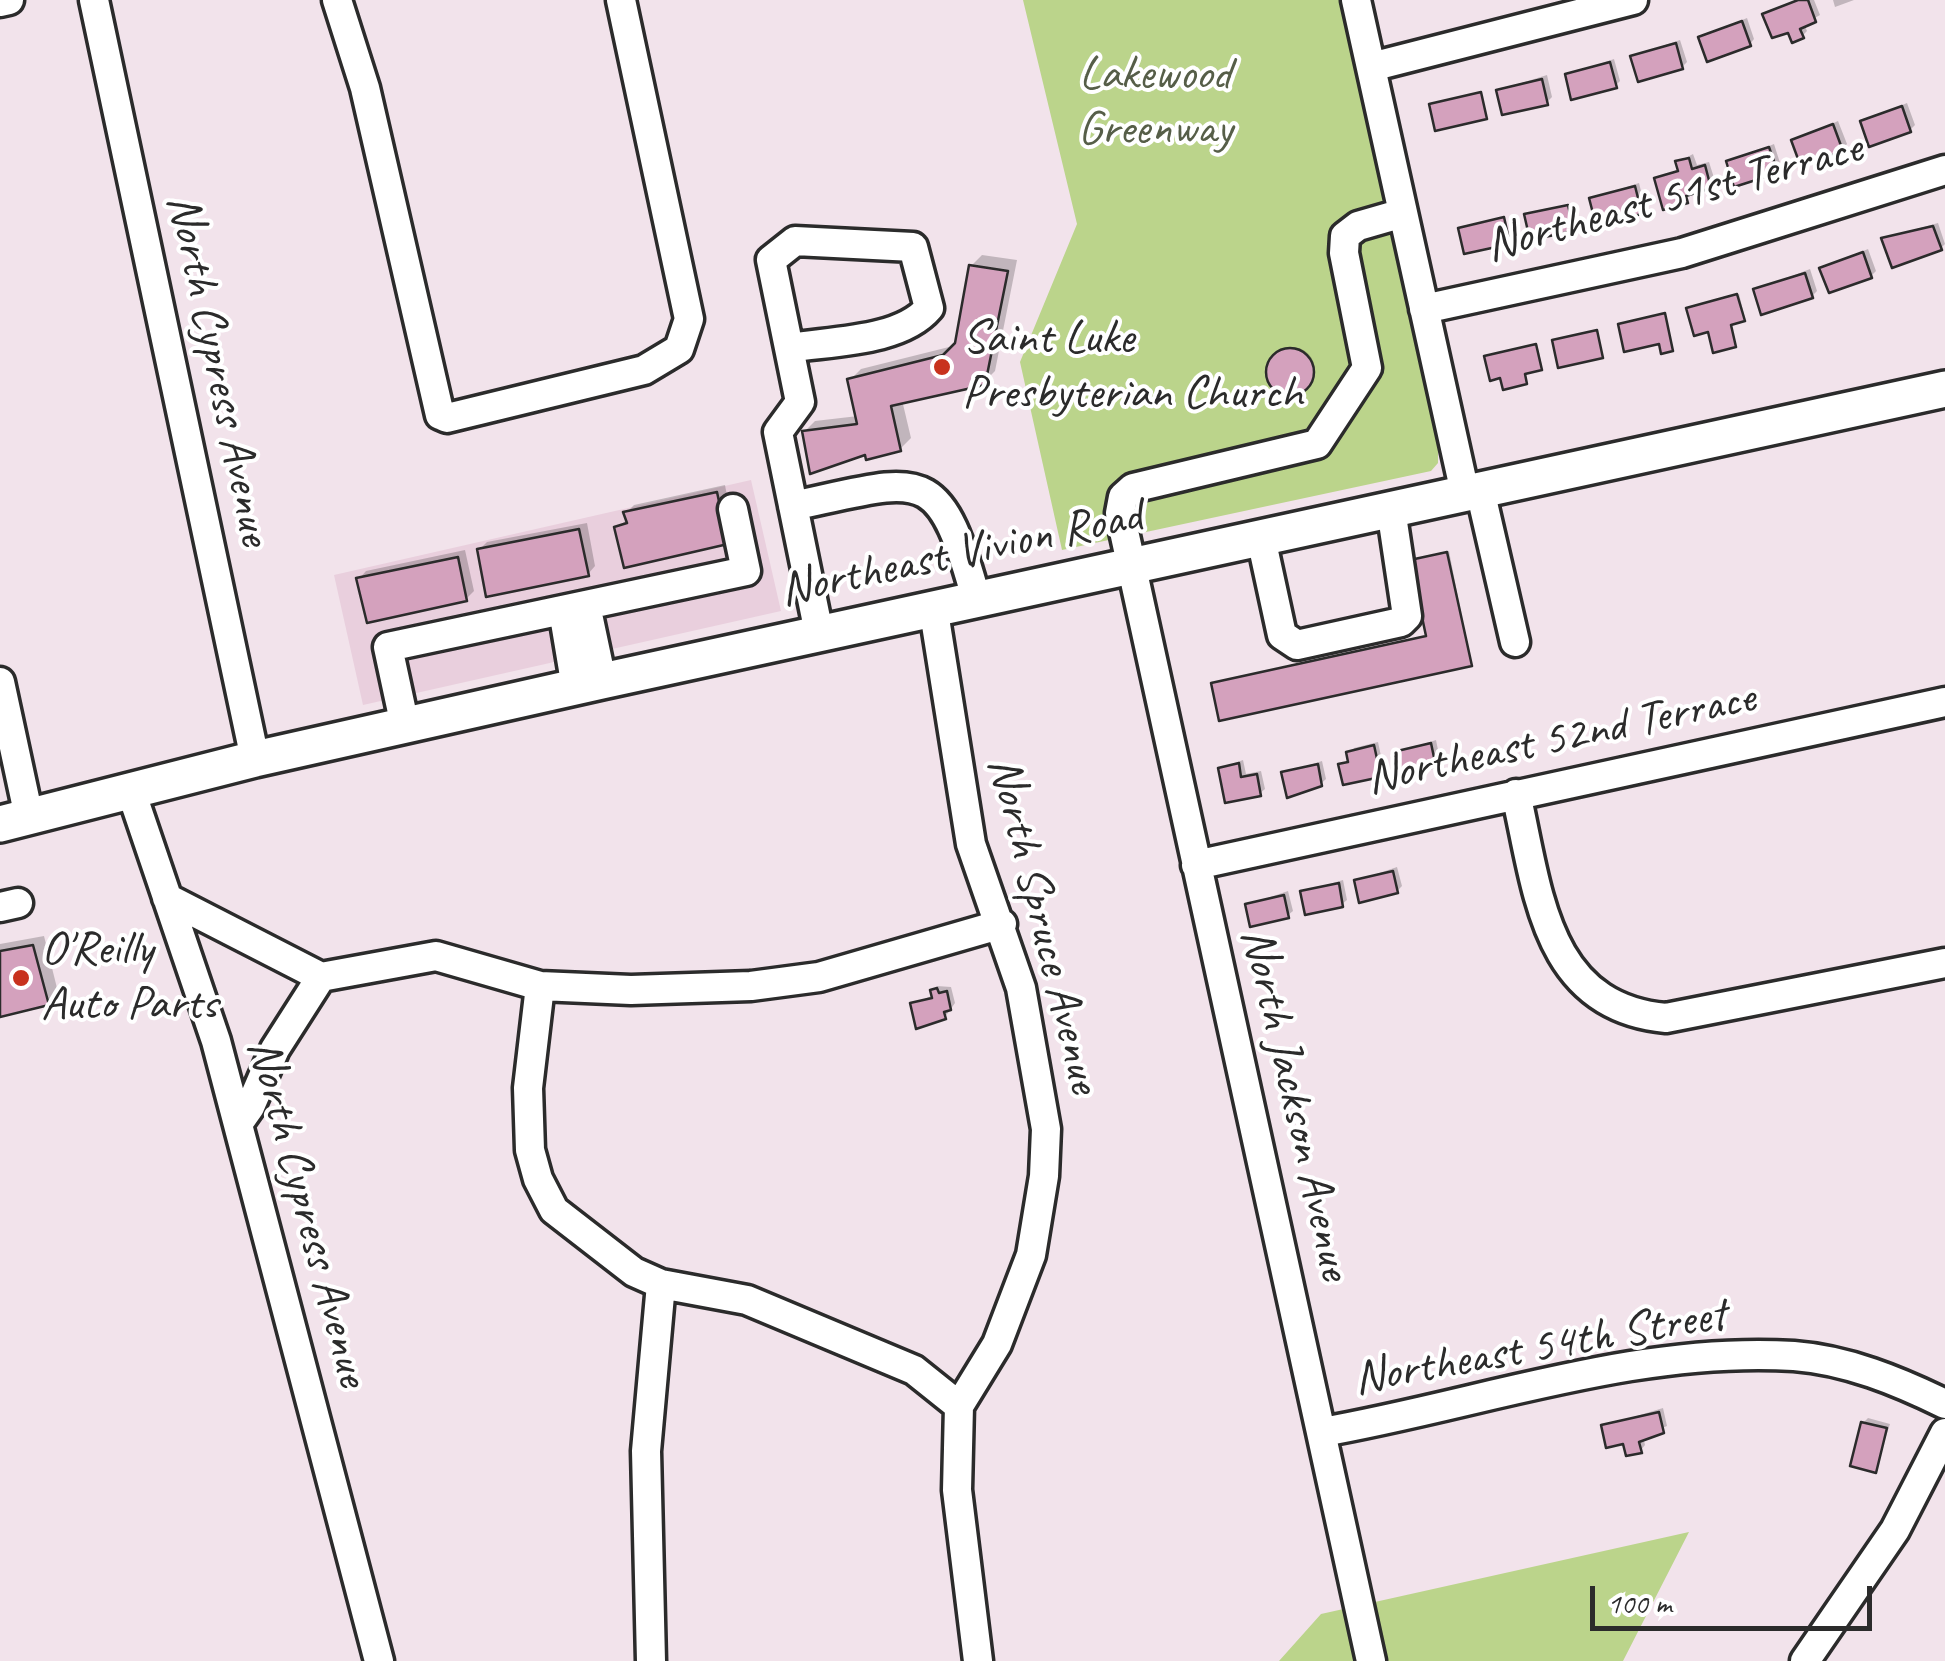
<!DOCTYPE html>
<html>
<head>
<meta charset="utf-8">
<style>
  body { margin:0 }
  #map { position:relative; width:1945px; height:1661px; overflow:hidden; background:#f2e3eb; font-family:Caveat,sans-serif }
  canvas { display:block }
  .scale { position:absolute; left:1590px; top:1586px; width:282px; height:45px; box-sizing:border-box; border:5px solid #2b2b2b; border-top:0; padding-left:12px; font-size:30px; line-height:35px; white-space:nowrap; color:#2b2b2b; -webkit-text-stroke:8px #fff; paint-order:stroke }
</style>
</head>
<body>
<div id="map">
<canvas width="1945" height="1661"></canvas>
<div class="scale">100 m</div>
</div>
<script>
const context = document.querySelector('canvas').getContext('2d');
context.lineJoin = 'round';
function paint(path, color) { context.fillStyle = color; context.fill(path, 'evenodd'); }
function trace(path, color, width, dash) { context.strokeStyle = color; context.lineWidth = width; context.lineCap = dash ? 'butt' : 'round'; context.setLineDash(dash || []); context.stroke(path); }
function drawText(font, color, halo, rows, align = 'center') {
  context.font = font + ' Caveat,sans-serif'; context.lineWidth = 8; context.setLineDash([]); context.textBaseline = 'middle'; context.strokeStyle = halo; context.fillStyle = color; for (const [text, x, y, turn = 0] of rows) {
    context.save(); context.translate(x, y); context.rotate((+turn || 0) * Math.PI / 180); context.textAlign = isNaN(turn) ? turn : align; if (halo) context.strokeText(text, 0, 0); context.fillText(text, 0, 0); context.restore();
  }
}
const built = new Path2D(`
  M751 480 781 611 363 705 334 575Z`);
const green = new Path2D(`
  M1023 0H1341L1438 430V463L1431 471 1062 550 1020 362 1077 224Z
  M1689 1532 1623 1661H1279L1321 1614Z`);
const shadow = new Path2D(`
  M1795 0H1814L1820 15 1804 24 1807 31 1802 36 1765 14Z
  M1833 0H1854L1835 7Z
  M1747 18 1754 39 1750 44 1701 37Z
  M1680 40 1687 62 1682 67 1633 56Z
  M1614 59 1620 81 1615 86 1567 75Z
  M1547 75 1552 97 1547 102 1499 90Z
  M1907 103 1915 125 1910 130 1863 122Z
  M1838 121 1847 144 1842 149 1794 141Z
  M1774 144 1781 166 1776 171 1729 162Z
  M1693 154 1697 165 1709 162 1715 181 1690 192 1686 200 1656 179 1680 169 1678 162Z
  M1639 183 1645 207 1640 211 1592 198Z
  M1938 223 1945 244 1941 248 1884 238Z
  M1868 249 1876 271 1871 276 1822 268Z
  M982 255 1017 260 995 371 984 382 902 400 911 438 900 449 867 452 804 432 815 421 858 416 850 380 861 369 957 345 971 266Z
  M1810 269 1817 291 1812 296 1756 290Z
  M1739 294 1745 318 1731 323 1735 345 1709 329 1690 307Z
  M1537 344 1542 366 1526 371V382L1502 375 1486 356Z
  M1269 370a23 23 0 1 1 46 0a23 23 0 1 1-46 0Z
  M725 485 734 534 616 528 628 519 626 513 634 505Z
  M587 523 595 566 588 574 479 550 487 542Z
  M465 550 474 591 466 599 359 579 366 571Z
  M1449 551 1471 664 1214 684 1429 636 1412 560Z
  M1436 740 1440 760 1435 764 1396 753Z
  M1378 742 1384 770 1380 775 1341 765 1350 759 1354 748Z
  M1243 760 1246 774 1261 771 1265 789 1260 793 1221 768Z
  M1322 761 1326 779 1315 789 1289 795 1284 773Z
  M1397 867 1402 886 1397 891 1356 881Z
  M1343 880 1347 900 1342 904 1303 892Z
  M1288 891 1293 911 1288 915 1247 905Z
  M44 936 58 992 47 1003 0 1014V944Z
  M937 986 951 987 955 1003 945 1017 912 1004 934 995Z
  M1663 1408 1667 1426 1643 1436 1645 1445 1641 1450 1604 1426Z
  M1868 1418 1890 1424 1875 1470 1863 1423Z`);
const building = new Path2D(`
  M1798 0H1808L1816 22 1800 29 1804 38 1792 43 1788 33 1772 38 1762 14Z
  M1742 21 1751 46 1707 62 1698 37Z
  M1676 43 1683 69 1638 82 1630 56Z
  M1610 62 1617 88 1571 100 1565 74Z
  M1542 79 1548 105 1502 115 1496 90Z
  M1481 92 1487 119 1435 131 1429 104Z
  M1902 106 1911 132 1869 147 1860 121Z
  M1833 124 1843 151 1801 167 1791 140Z
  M1769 147 1778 173 1734 187 1726 161Z
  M1689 158 1692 169 1705 165 1711 188 1686 196 1688 203 1663 210 1654 178 1678 171 1675 161Z
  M1635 186 1642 214 1596 225 1589 198Z
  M1568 205 1574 231 1530 240 1524 214Z
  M1504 217 1510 244 1464 254 1458 228Z
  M1933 226 1942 250 1892 268 1881 238Z
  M1863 252 1872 278 1829 293 1819 268Z
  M969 265 1008 271 985 385 891 406 901 451 866 460 865 455 810 474 802 431 857 424 847 379 943 355 955 343Z
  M1805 273 1813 298 1761 315 1753 289Z
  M1737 294 1745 321 1731 325 1736 347 1713 353 1708 332 1694 336 1686 308Z
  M1665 313 1673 351 1661 354 1659 344 1624 352 1618 324Z
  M1597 330 1603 358 1558 368 1552 340Z
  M1536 344 1542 370 1525 374 1527 384 1503 390 1500 378 1490 381 1484 356Z
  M1266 372a24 24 0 1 1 48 0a24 24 0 1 1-48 0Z
  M717 492 728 544 624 568 614 527 627 523 623 512Z
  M579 529 589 576 486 597 477 549Z
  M1447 552 1472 666 1219 721 1211 683 1426 636 1410 560Z
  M458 557 467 601 367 623 356 578Z
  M1431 743 1436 767 1398 775 1393 752Z
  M1374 745 1381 777 1343 785 1338 764 1348 762 1346 752Z
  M1239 763 1241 777 1257 774 1261 796 1225 803 1218 768Z
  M1318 764 1322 786 1287 798 1281 772Z
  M1393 871 1398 893 1359 903 1354 880Z
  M1339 883 1343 907 1305 915 1300 891Z
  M1284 895 1289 918 1250 927 1245 904Z
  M33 945 49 1005 0 1017V951Z
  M937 988 939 993 947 991 951 1010 944 1012 946 1019 916 1029 910 1003 932 998 930 990Z
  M1659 1412 1664 1433 1639 1442 1642 1453 1626 1456 1623 1444 1606 1448 1601 1425Z
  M1861 1422 1887 1428 1876 1473 1850 1466Z`);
const minor = new Path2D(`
  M94 0 255 759
  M337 0 365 88 440 415
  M1356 0 1465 493
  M0 2 9 0
  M1371 67 1633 0
  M1424 309 1682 253 1945 170
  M789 348C831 341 900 342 929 308L913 247 795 241 771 260 800 402 778 432 819 633
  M440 415 447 418 644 370 679 349 689 319 621 0
  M1480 490 1515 642
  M793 506C923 478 939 461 977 602
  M1261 538 1282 635 1297 645 1401 622 1407 616 1391 509
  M586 605 602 681
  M563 610 576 688
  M934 612 971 844 1021 988 1046 1129 1044 1176 1031 1255 997 1344 959 1406 957 1490 978 1661
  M0 682 29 817
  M405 726 388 647 746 571 733 509
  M132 794 216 1041 379 1661
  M1516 794C1538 890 1544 1007 1666 1018L1945 963
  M1196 865 1945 702
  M167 898 321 977 436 956 540 986 631 990 751 986 819 977 1002 924
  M0 907 18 903
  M540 986 528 1088 530 1150 538 1179 554 1210 634 1272 661 1284 747 1300 914 1370 959 1406
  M238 1124 250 1107 275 1049 321 977
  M1322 1432C1477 1405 1635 1346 1794 1356 1847 1360 1898 1381 1945 1404
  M651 1661 646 1451 661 1284
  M1371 1661 1120 513 1123 497 1133 488 1317 444 1367 368 1344 253 1345 236 1358 226 1403 213
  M1805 1661 1895 1530 1945 1433`);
const major = new Path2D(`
  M0 824 255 759 602 681 1945 389`);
const markers = [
  [942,367,10,"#c8321e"],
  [21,978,10,"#c8321e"]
];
const parkNames = [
  ["Lakewood",1155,75],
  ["Greenway",1155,130]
];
const streetNames = [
  ["Northeast 51st Terrace",1674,198,-15],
  ["North Cypress Avenue",218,370,78],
  ["Northeast Vivion Road",961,554,-12],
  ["Northeast 52nd Terrace",1561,739,-12],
  ["North Spruce Avenue",1043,925,76],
  ["North Jackson Avenue",1295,1104,77],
  ["North Cypress Avenue",307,1213,75],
  ["Northeast 54th Street",1540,1348,-10]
];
const poiNames = [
  ["Saint Luke",962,339],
  ["Presbyterian Church",962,394],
  ["O'Reilly",41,950],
  ["Auto Parts",41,1005]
];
paint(built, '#e9cfdd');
paint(green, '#bbd48b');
paint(shadow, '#0003');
paint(building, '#d4a1bd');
trace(building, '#2b2b2b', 2.5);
trace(minor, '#2b2b2b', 35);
trace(major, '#2b2b2b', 42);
trace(minor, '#fff', 28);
trace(major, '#fff', 35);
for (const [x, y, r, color] of markers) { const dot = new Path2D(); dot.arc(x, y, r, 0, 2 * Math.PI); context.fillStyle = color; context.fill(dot); trace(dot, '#fff', 4); }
drawText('48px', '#565e48', '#fff', parkNames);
drawText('48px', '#2b2b2b', '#fff', streetNames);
drawText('48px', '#2b2b2b', '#fff', poiNames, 'left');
</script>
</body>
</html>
